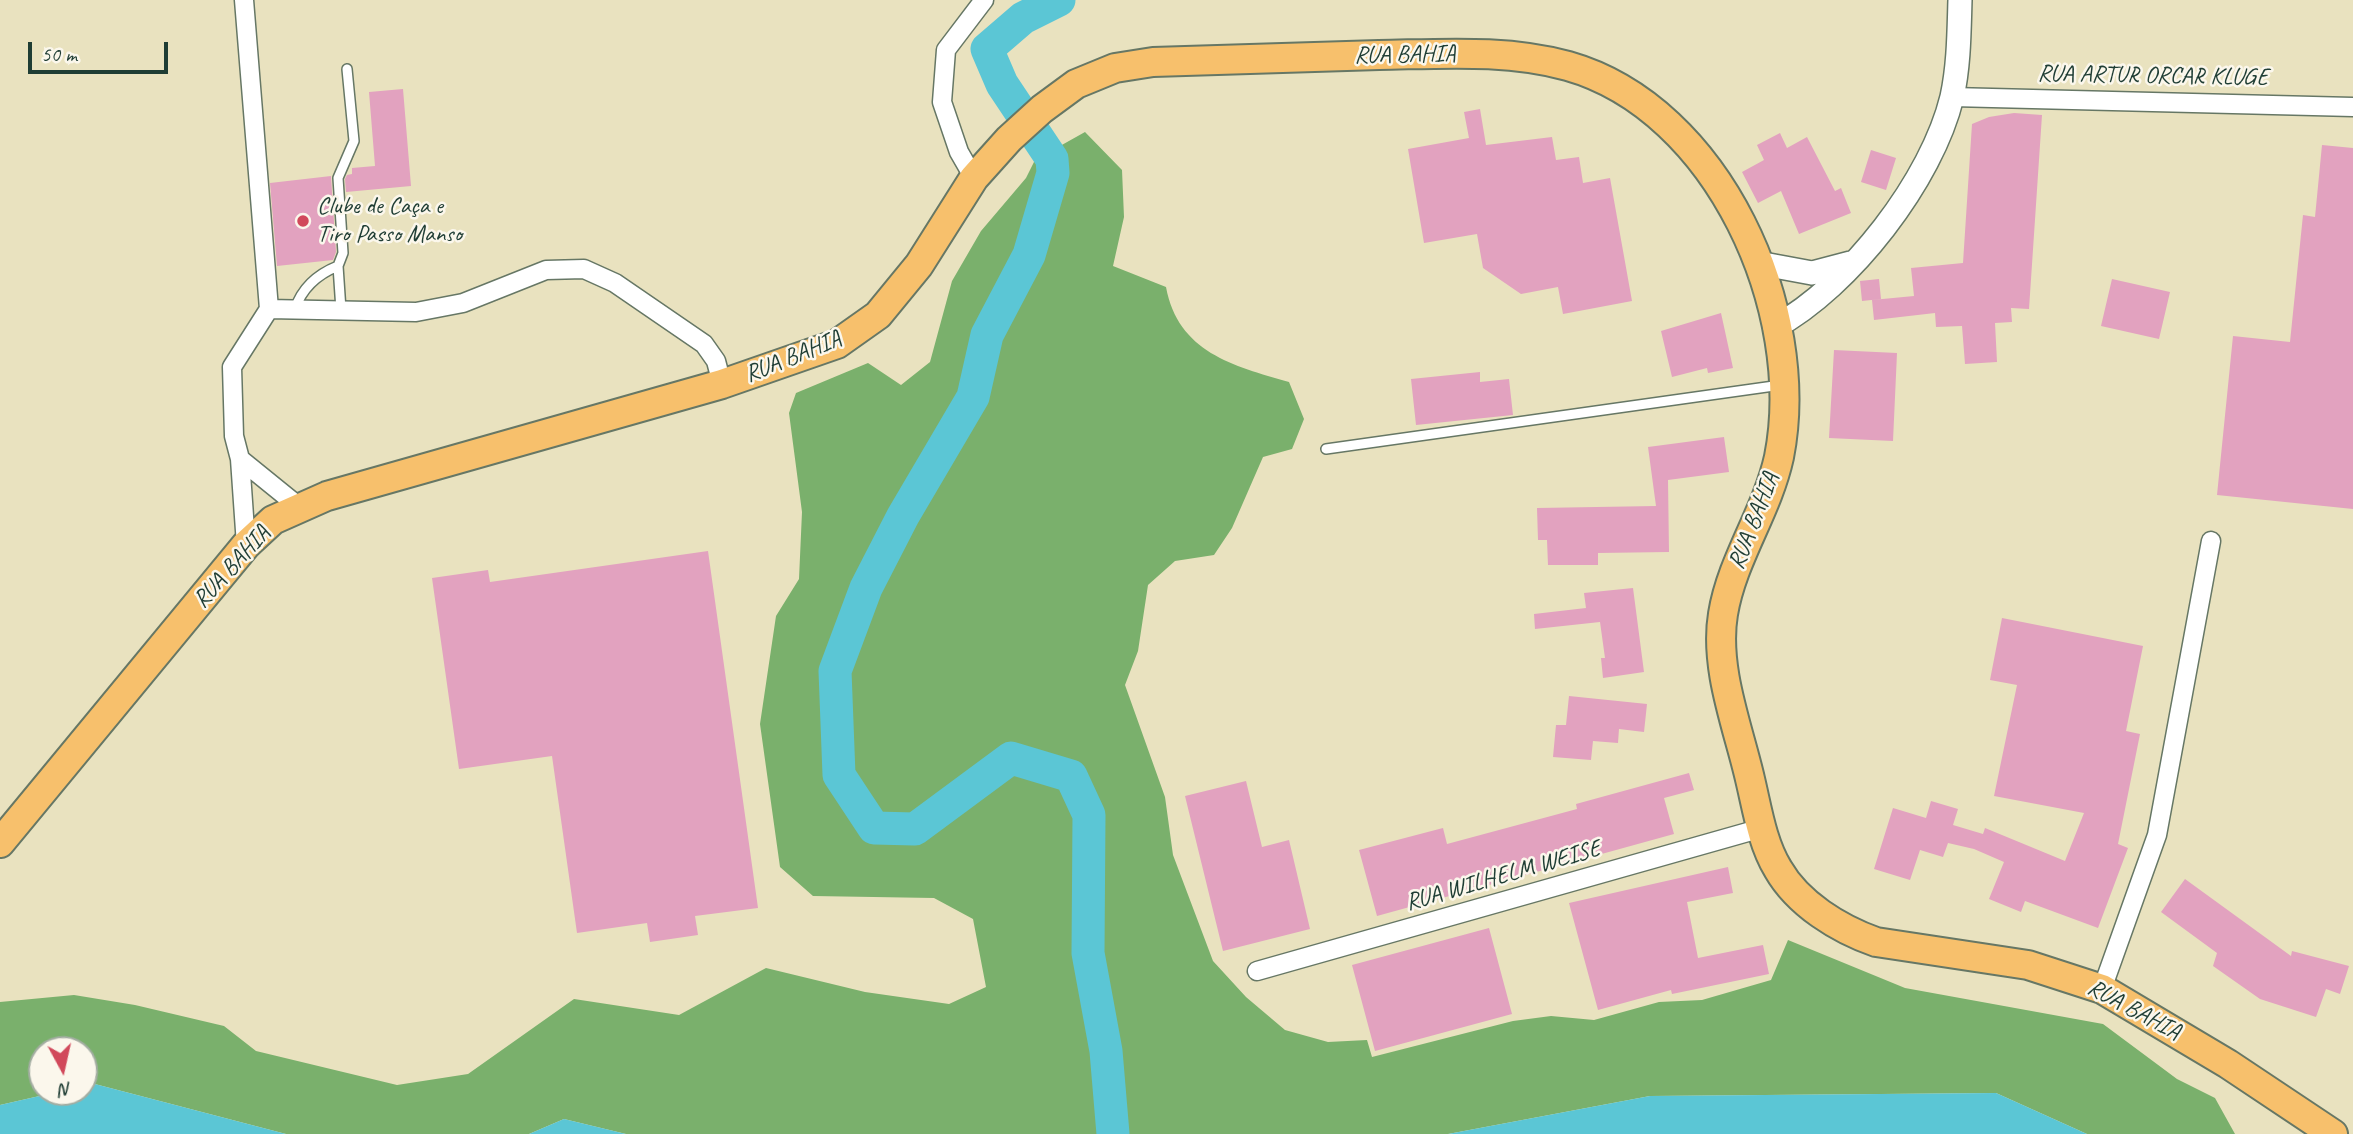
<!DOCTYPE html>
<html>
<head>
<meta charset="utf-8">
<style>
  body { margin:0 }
  #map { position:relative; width:2353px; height:1134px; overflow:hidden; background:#e9e2bf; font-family:Caveat,sans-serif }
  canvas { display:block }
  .north { position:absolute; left:28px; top:1036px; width:70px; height:70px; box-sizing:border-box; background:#fbf7ec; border:2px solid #a3ada2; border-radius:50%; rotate:172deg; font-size:19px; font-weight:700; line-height:28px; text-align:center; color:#1f3d34 }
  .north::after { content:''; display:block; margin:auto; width:24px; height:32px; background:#d1495b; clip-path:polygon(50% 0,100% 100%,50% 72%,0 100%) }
  .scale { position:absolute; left:28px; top:42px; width:140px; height:32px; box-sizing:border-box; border:4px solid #1f3d34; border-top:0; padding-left:9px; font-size:21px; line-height:24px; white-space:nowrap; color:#1f3d34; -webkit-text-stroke:5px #fbf7ec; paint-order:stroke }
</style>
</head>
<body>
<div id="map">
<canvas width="2353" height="1134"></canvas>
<div class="north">N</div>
<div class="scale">50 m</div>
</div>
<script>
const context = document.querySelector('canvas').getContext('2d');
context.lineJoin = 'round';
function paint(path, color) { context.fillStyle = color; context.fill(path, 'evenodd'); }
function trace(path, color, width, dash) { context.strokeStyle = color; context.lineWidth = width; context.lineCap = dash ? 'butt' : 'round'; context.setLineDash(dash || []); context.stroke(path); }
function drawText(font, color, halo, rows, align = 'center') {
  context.font = font + ' Caveat,sans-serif'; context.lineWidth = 5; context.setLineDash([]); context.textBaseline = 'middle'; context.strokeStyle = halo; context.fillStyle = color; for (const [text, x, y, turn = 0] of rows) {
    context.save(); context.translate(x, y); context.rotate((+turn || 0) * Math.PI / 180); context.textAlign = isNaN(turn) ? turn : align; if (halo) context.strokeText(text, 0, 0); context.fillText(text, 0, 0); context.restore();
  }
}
const forest = new Path2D(`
  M1085 132 1122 170 1124 217 1113 266 1166 287C1178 352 1233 366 1289 382L1304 419 1292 449 1263 457 1232 528 1214 555 1175 561 1148 585 1138 651 1125 685 1165 797 1173 855 1213 961 1246 997 1285 1030 1328 1042 1367 1040 1372 1057 1513 1021 1551 1016 1594 1020 1659 1002 1702 1000 1771 980 1788 940 1905 988 2103 1024 2177 1079 2215 1098 2235 1134H2087L1996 1093 1650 1096 1448 1134H626L564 1119 529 1134H286L91 1083 84 1085V1050H42V1092H57L0 1105V1002L74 995 135 1005 224 1026 256 1051 397 1085 468 1074 574 999 679 1015 766 968 865 992 949 1004 986 987 973 919 934 898 813 896 780 867 760 724 776 616 799 579 802 512 789 413 796 393 868 363 901 385 930 362 952 281 981 231 1026 178 1035 160Z`);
const water = new Path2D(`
  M91 1083 286 1134H0V1105L57 1092H84V1085Z
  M1996 1093 2087 1134H1448L1650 1096Z
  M564 1119 626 1134H529Z`);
const river = new Path2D(`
  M1059 0 1023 18 987 49 1002 84 1052 159 1053 173 1029 255 987 335 973 397 903 516 866 588 835 671 839 775 874 828 915 829 1011 758 1071 776 1089 815 1088 953 1106 1051 1113 1134`);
const building = new Path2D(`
  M403 89 411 186 346 192 345 179 347 175 352 174V168L375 166 369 92Z
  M1480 109 1486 145 1552 137 1556 160 1579 157 1583 183 1610 178 1632 301 1563 314 1558 287 1521 294 1483 268 1477 234 1424 243 1408 149 1469 138 1464 112Z
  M2014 113 2042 115 2029 309 2011 308 2012 322 1995 323 1997 362 1965 364 1962 326 1936 327 1935 313 1874 320 1872 300 1914 296 1911 268 1963 263 1972 124 1989 117Z
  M1780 133 1787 148 1807 137 1835 191 1841 188 1851 213 1799 234 1781 191 1758 203 1742 172 1764 160 1757 145Z
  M2322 145 2353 148V509L2217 495 2233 336 2290 342 2303 215 2315 217Z
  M1871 150 1896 158 1886 190 1861 182Z
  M331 176 336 252 333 260 277 266 270 183Z
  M1879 279 1881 299 1862 301 1860 281Z
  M2112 279 2170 292 2159 339 2101 326Z
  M1721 313 1733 368 1708 373 1707 368 1672 377 1661 331Z
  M1834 350 1897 353 1893 441 1829 438Z
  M1480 372V382L1509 379 1513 415 1416 425 1411 379Z
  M1724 437 1729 472 1668 480 1669 552 1598 553V565H1548L1547 540H1538L1537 508 1656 506 1648 447Z
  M708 551 758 908 695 916 698 935 650 942 647 923 577 933 552 756 459 769 432 578 488 570 490 582Z
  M1633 588 1644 672 1603 678 1601 658H1605L1600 622 1535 629 1534 614 1586 608 1584 593Z
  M2002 618 2143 646 2126 731 2140 734 2118 844 2128 848 2098 928 2025 901 2021 912 1989 899 2004 862 1974 849 1948 843 1943 857 1920 850 1910 880 1874 869 1893 808 1926 818 1931 801 1958 809 1953 825 1983 834 1985 828 2065 861 2084 813 1994 796 2017 685 1990 680Z
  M1569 696 1647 704 1644 732 1619 729 1618 743 1593 741 1591 760 1553 757 1556 725H1566Z
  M1689 773 1694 790 1664 798 1674 834 1377 916 1359 850 1443 828 1447 844 1577 809 1576 804Z
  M1246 781 1262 847 1289 840 1310 929 1223 951 1185 796Z
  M1728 867 1733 893 1687 902 1698 958 1763 945 1769 974 1672 994 1671 990 1598 1010 1569 903Z
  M2185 879 2291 956 2292 951 2349 966 2340 994 2326 989 2316 1017 2260 999 2213 966 2217 953 2161 912Z
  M1489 928 1512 1014 1375 1051 1352 965Z`);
const service = new Path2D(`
  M338 266 341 310
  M295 309C302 288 318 274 338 266L343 253 338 178 354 141 347 69
  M1326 449 1781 385`);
const minor = new Path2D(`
  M244 0 269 309
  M1952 97 2353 107
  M974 178 959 152 942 102 946 50 984 0
  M240 459 298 506
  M246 545 240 459 234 436 232 367 269 309 416 312 463 303 546 270 584 269 615 283 704 344 716 361 722 384
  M1257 971 1762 828
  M2102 989 2157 835 2211 541`);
const tertiary = new Path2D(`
  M1758 263 1812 273 1850 263
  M1775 327C1850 286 1932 180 1952 97 1959 65 1959 32 1960 0`);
const primary = new Path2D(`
  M0 843 246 545 273 520 327 496 722 384 837 344 878 315 919 265 974 178 1009 139 1042 109 1076 84 1115 68 1153 62C1229 59 1304 57 1379 55 1442 54 1507 49 1568 66 1719 109 1808 311 1779 457 1767 512 1732 559 1723 614 1714 668 1738 727 1750 779 1757 808 1762 843 1778 869 1798 904 1839 929 1876 942L2028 965 2102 989 2228 1064 2333 1134`);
const markers = [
  [303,221,7,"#d1495b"]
];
const streetNames = [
  ["RUA BAHIA",1405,55,-1],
  ["RUA ARTUR ORCAR KLUGE",2153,76,1],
  ["RUA BAHIA",793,357,-22],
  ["RUA BAHIA",1754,521,-69],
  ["RUA BAHIA",232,567,-48],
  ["RUA WILHELM WEISE",1503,876,-16],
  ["RUA BAHIA",2134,1010,28]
];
const poiNames = [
  ["Clube de Caça e",317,207],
  ["Tiro Passo Manso",317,235]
];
paint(forest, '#7ab06c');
paint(water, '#5bc6d5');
trace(river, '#5bc6d5', 33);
paint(building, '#e2a2bf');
trace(service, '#667765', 12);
trace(minor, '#667765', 21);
trace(tertiary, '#667765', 26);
trace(primary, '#667765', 32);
trace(service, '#fff', 9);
trace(minor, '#fff', 18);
trace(tertiary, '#fff', 23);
trace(primary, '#f7c06c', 28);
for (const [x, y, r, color] of markers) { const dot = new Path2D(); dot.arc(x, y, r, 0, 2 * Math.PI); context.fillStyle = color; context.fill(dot); trace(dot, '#fbf7ec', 2.5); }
drawText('24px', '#1f3d34', '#fbf7ec', streetNames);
drawText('24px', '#1f3d34', '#fbf7ec', poiNames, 'left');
</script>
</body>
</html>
